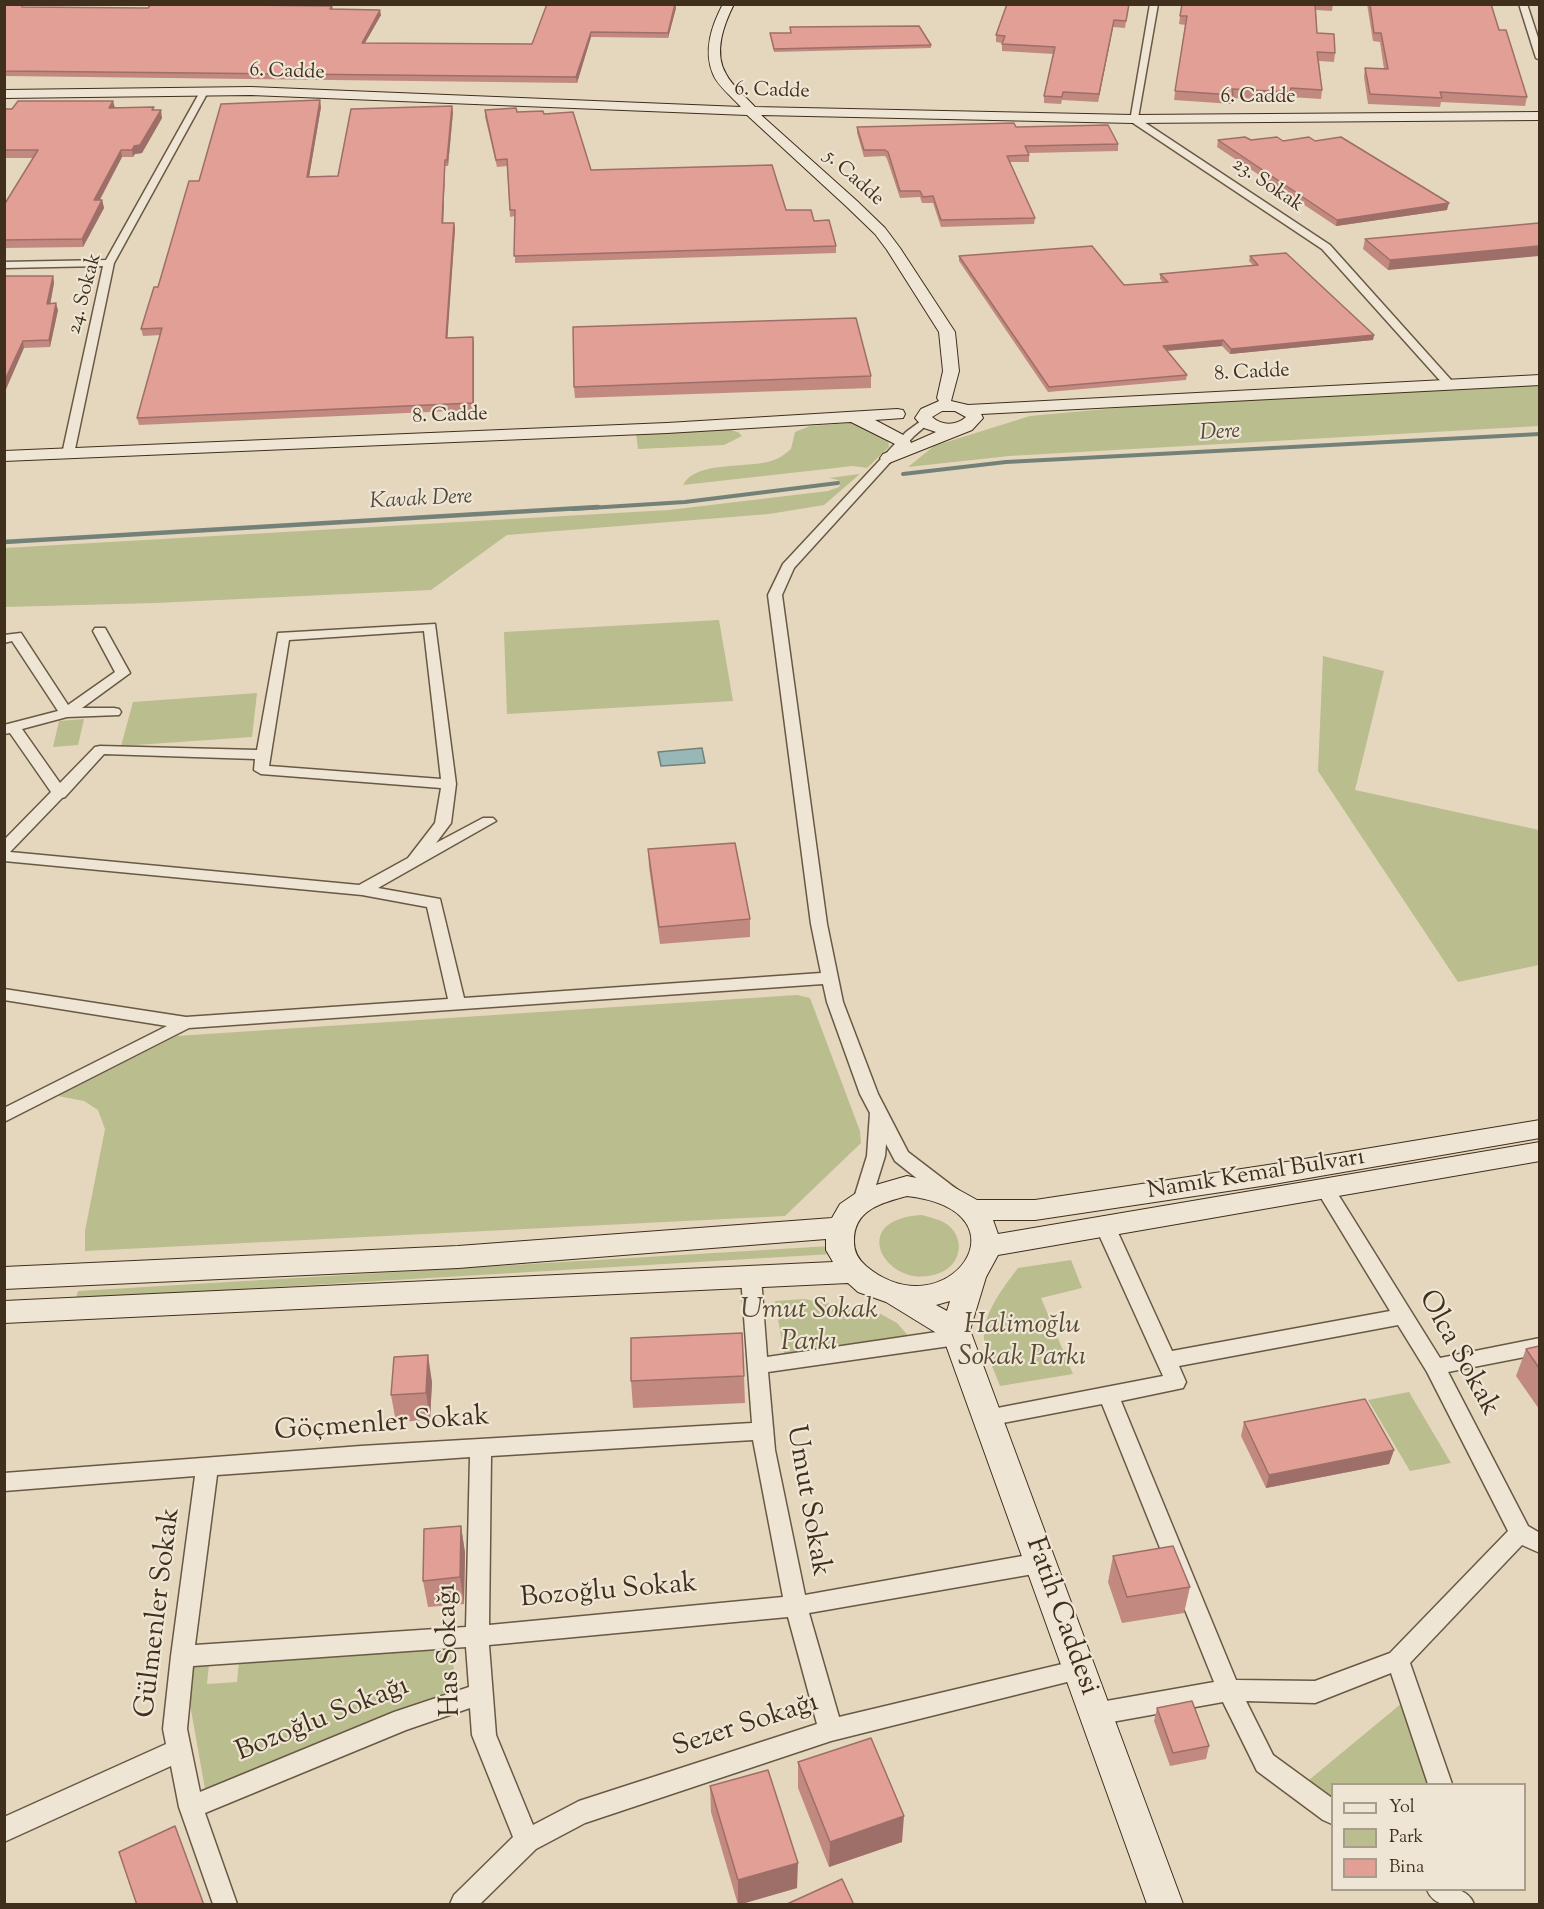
<!DOCTYPE html>
<html>
<head>
<meta charset="utf-8">
<style>
  body { margin:0 }
  #map { position:relative; width:1544px; height:1909px; overflow:hidden; background:#e5d7bd; font-family:"Sorts Mill Goudy",serif }
  canvas { display:block }
  .frame { position:absolute; inset:0; border:6px solid #402f1c; pointer-events:none }
  .legend { position:absolute; left:1331px; top:1783px; width:195px; height:108px; box-sizing:border-box; background:#eee5d4; border:2px solid #a89c8a; margin:0; padding:8px 10px; list-style:none; font-size:18px; color:#402f1c }
  .legend li { display:flex; align-items:center; gap:12px; height:30px }
  .legend b { width:30px; border:2px solid #a89c8a }
</style>
</head>
<body>
<div id="map">
<canvas width="1544" height="1909"></canvas>
<div class="frame"></div>
<ul class="legend">
<li><b style="height:8px;background:#eee5d4"></b>Yol</li>
<li><b style="height:16px;background:#babd8d"></b>Park</li>
<li><b style="height:16px;background:#e29f95"></b>Bina</li>
</ul>
</div>
<script>
const context = document.querySelector('canvas').getContext('2d');
context.lineJoin = 'round';
function paint(path, color) { context.fillStyle = color; context.fill(path, 'evenodd'); }
function trace(path, color, width, dash) { context.strokeStyle = color; context.lineWidth = width; context.lineCap = dash ? 'butt' : 'round'; context.setLineDash(dash || []); context.stroke(path); }
function drawText(font, color, halo, rows, align = 'center') {
  context.font = font + ' "Sorts Mill Goudy",serif'; context.lineWidth = 4.5; context.setLineDash([]); context.textBaseline = 'middle'; context.strokeStyle = halo; context.fillStyle = color; for (const [text, x, y, turn = 0] of rows) {
    context.save(); context.translate(x, y); context.rotate((+turn || 0) * Math.PI / 180); context.textAlign = isNaN(turn) ? turn : align; if (halo) context.strokeText(text, 0, 0); context.fillText(text, 0, 0); context.restore();
  }
}
const green = new Path2D(`
  M1539 383V426L1009 456 908 467 934 446 1030 416 1149 405Z
  M851 423 888 438 889 447 867 468 853 466 683 485C696 460 747 469 771 461 779 459 785 454 791 449L795 432 810 426Z
  M726 429 738 432 742 436 724 445 638 449 636 433Z
  M860 474 824 505 769 514 507 535 431 590 155 603 5 607V548L669 510 828 491 839 487 840 485 838 480 829 478Z
  M719 620 733 701 507 714 504 632Z
  M1323 656 1384 671 1355 790 1539 830V965L1458 982 1318 771Z
  M257 693 252 737 121 746 133 702Z
  M84 719 78 745 53 747 59 721Z
  M797 995 810 998 860 1131 861 1143 785 1216 85 1251V1231L105 1129 98 1110 84 1101 58 1096 177 1036Z
  M922 1215C931 1218 940 1219 948 1225 964 1238 962 1261 944 1271 891 1298 841 1219 922 1215Z
  M831 1246 832 1254 76 1299 78 1291Z
  M1071 1260 1082 1288 1041 1298 1073 1374 1000 1386C995 1372 986 1355 984 1340 982 1314 1003 1288 1018 1268Z
  M804 1299 877 1312 897 1323 913 1341 785 1360 775 1301Z
  M1409 1392 1451 1463 1410 1471 1368 1400Z
  M449 1645 458 1689 205 1789 188 1693 190 1666 209 1664 207 1684 237 1682 239 1662Z
  M1402 1703 1430 1784H1332V1796L1309 1780Z`);
const water = new Path2D(`
  M702 748 705 763 661 766 658 752Z`);
const streamFar1 = new Path2D(`
  M903 474 1006 462 1540 434
  M573 509 685 502 838 483`);
const stream = new Path2D(`
  M4 542 598 507`);
const street = new Path2D(`
  M1150 4H1158L1138 118 1330 245 1452 381V385H1444L1322 249 1130 121Z
  M1519 4H1527L1540 44V60L1536 58Z
  M201 90 208 92 114 263 74 454 72 457H64L62 454 103 266 4 268V262L106 260Z
  M925 418 929 419V423L914 436 794 568 782 595 827 924 843 1002 878 1094 908 1152 959 1191 961 1196 959 1201 952 1203 945 1201 895 1161 886 1144 885 1156 872 1198 870 1203 863 1205 856 1203 854 1198 867 1156 870 1113 860 1094 827 1002 823 984 189 1028 4 1122V1108L167 1026 4 1000V989L186 1017 448 999 427 907 362 895 4 861V840L51 792 10 733 4 734V725L58 711 12 641 4 643V635L21 633 68 705 115 672 93 631 95 628H105L130 673 82 708H114L119 709 121 712 119 715 67 717 22 729 60 783 95 747 100 746 257 750 278 633 435 624 456 784 451 823 436 843 483 818H493L496 821 378 888 440 899 464 998 821 973 811 924 768 595 783 564 906 432ZM424 631 441 779 269 766 289 640ZM104 754 255 759 254 770 261 774 441 788 435 823 408 858 359 885 10 852 62 798 65 797Z
  M1324 1181 1331 1183 1440 1358 1540 1338V1354L1448 1372 1528 1526 1540 1533V1553L1522 1545 1410 1663 1452 1784H1428L1391 1673 1315 1703 1246 1701 1273 1755 1332 1798V1824L1323 1820 1257 1771 1223 1702 1095 1725 1087 1722 1083 1714 1087 1706 1095 1703 1214 1682 1102 1404 987 1426 980 1424 977 1418 980 1412 987 1410 1163 1376 1095 1226 1098 1221 1105 1219 1112 1221 1115 1226 1172 1351 1390 1311 1315 1188 1317 1183ZM1398 1325 1427 1372 1508 1531 1390 1653 1315 1681 1236 1680 1121 1401 1183 1388 1186 1382 1179 1366Z
  M751 1270 758 1272 761 1277 767 1357 957 1329 964 1331 967 1337 964 1343 957 1345 768 1372 775 1450 805 1595 1039 1553 1047 1556 1050 1563 1047 1570 1039 1573 809 1613 839 1717 1079 1660 1087 1663 1091 1670 1087 1677 831 1741 585 1823 536 1849 480 1904H450L454 1895 513 1837 472 1735 470 1708 406 1730 205 1813 237 1904H213L179 1807 171 1766 4 1842V1817L166 1744 163 1729 171 1656 195 1476 4 1491V1473L361 1446 752 1423 741 1277 744 1272ZM753 1440 783 1597 489 1625 491 1456ZM470 1457 466 1627 195 1645 217 1475ZM788 1617 817 1724 579 1801 533 1825 496 1735 489 1645ZM466 1647 469 1687 394 1712 200 1792 187 1729 193 1666Z
  M1427 1890C1445 1888 1466 1885 1474 1904 1456 1906 1435 1909 1427 1890Z`);
const secondary = new Path2D(`
  M723 4H734C724 24 713 52 726 74 732 86 746 97 755 107L1133 115 1540 112V120L1133 123 761 115 857 201 885 228 900 248 955 332 959 371 951 401 968 405 1540 375V385L981 414 983 418 972 430 889 463 883 462 880 458 883 454 901 447 851 422 667 433 4 461V451L667 423 897 409 903 410 905 414 903 418 875 420 909 438 911 443 936 432 924 428 915 418 921 409 939 401 937 398 943 371 939 332 887 250 875 234 847 207 747 115 251 95 4 98V90L251 87 741 107C732 97 717 85 713 74 703 50 712 25 723 4ZM942 411H955L966 417C956 426 942 426 932 417Z
  M1540 1120V1138L1268 1185 1035 1220H993L998 1234 1540 1142V1161L998 1255 986 1277 970 1330 1183 1904H1147L943 1337 886 1302 858 1292 848 1283 4 1323V1301L833 1262 826 1250V1239L458 1268 4 1289V1267L458 1246 832 1218 840 1204 862 1189 907 1176 950 1185 977 1200H1035L1268 1165ZM907 1196C1035 1211 946 1333 866 1266 858 1259 854 1252 854 1242 853 1210 881 1203 907 1196ZM950 1301 947 1311 936 1305Z`);
const wall = new Path2D(`
  M4 4 23 7 148 8 332 6 333 9 381 15 365 43 532 44 676 8 668 38 591 37 577 83 4 76Z
  M1129 4 1125 28 1113 27 1098 102 1062 100 1061 104 1044 103V96L1054 54 1002 51V43L996 42V35Z
  M1182 4H1333L1332 11 1316 10 1317 33 1335 53 1334 62 1319 61 1322 90 1321 99 1290 97 1289 102 1232 98V104L1174 100 1185 25 1179 24Z
  M1367 4H1491L1499 30 1527 97 1525 106 1441 102 1440 107 1368 104 1364 77 1365 68 1384 69 1380 42 1373 41Z
  M770 33 931 45V48L774 52Z
  M113 101 114 107 155 110 162 118 142 153 135 154 133 157H122L100 200H102L104 208 83 247 4 248V205L33 158H4V109Z
  M321 107 309 177 338 176 453 112 448 166H445L443 223H454L455 229 447 338 473 337 474 410 139 425 137 418 160 335 143 336 141 329 199 181Z
  M485 110 544 114 591 170 786 210 814 221 836 246V253L515 263V216L510 217 507 166 497 167 485 117Z
  M857 127H1016L1118 144V151L1028 153 1029 155V162H1009L1035 218 1034 224 941 227 933 203H922L920 197 900 198 887 159 885 156 864 157 857 133Z
  M1218 140 1315 141 1447 210 1336 226 1217 147Z
  M1539 223 1388 270 1363 249 1365 239Z
  M959 256 1124 285 1163 282 1160 279V274L1253 265 1249 261 1250 256 1374 335 1373 340 1230 354 1222 346 1167 351 1187 375 1186 380 1048 392 959 261Z
  M4 276H53L54 283 50 304 58 310 50 347 24 348Z
  M871 376V388L575 398 574 387Z
  M648 849 750 919V937L660 944 649 867Z
  M1539 1346V1409L1516 1376 1526 1349Z
  M744 1376 745 1403 633 1408 631 1381Z
  M432 1382 430 1420 396 1422 391 1395Z
  M1244 1422 1394 1450 1389 1464 1266 1488 1241 1436Z
  M461 1526 465 1553 464 1604 428 1607 423 1581Z
  M1113 1556 1190 1587 1184 1613 1122 1623 1108 1582Z
  M1157 1708 1209 1746 1206 1759 1170 1766 1154 1721Z
  M798 1762 902 1842 829 1867 798 1788Z
  M710 1786 797 1888 738 1905 711 1812Z`);
const shadedWall = new Path2D(`
  M676 4V8L668 38V33Z
  M380 10 381 15 362 48V43Z
  M1114 20 1113 27 1098 102 1099 94Z
  M591 32V37L577 83 576 77Z
  M320 100 321 107 308 183 307 177Z
  M113 101 115 108H109Z
  M452 106 453 112 448 166 447 160Z
  M161 110 162 118 142 153 135 154 133 157 132 150Z
  M121 150 122 157 95 208 94 200Z
  M445 160V166L443 230 442 223Z
  M102 200 104 208 83 247 82 239Z
  M1449 203 1447 210 1336 226 1337 220Z
  M454 223 455 229 447 345 446 338Z
  M1539 246V256L1388 270 1390 260Z
  M53 276 54 283 49 311 47 304Z
  M56 303 58 310 50 347 49 340Z
  M1374 335 1373 340 1230 354 1231 349Z
  M473 337 474 344V410L473 403Z
  M1223 340 1222 346 1163 351V346Z
  M23 341 24 348 4 394V382Z
  M428 1355 432 1382 430 1420 426 1393Z
  M1394 1450 1389 1464 1266 1488 1269 1475Z
  M461 1526 465 1553 464 1604 460 1577Z
  M904 1816 902 1842 829 1867 830 1842Z
  M798 1863 797 1888 738 1905V1880Z`);
const building = new Path2D(`
  M4 4H22V7L148 8 151 4 332 6 330 9 380 10 362 43 532 44 547 4H675L668 33 591 32 576 77 4 71Z
  M1007 4H1129L1126 21 1114 20 1099 94 1063 92 1062 97 1044 96 1055 47 1002 44 1005 36 996 35Z
  M1182 4H1315L1317 33 1334 34 1335 53 1317 52 1322 90 1291 88 1290 92 1232 89 1233 95 1175 91 1187 16H1180Z
  M1370 4H1491L1499 30H1506L1527 97 1440 92 1442 98 1370 94 1365 68 1388 69 1381 33H1374Z
  M919 26 931 45 774 49 770 33H791L790 27Z
  M320 100 307 177 338 176 351 109 452 106 447 160H445L442 223H454L446 338 473 337V403L137 418 162 328 141 329 154 287H158L189 181H199L221 104Z
  M18 101H113L109 108 154 107 152 110H161L140 145 134 146 132 150H121L94 200H102L82 239 4 240V205L38 150H4V109H12Z
  M516 108 517 112 543 111 544 114 573 112 591 170 772 165 786 210H811L814 221 829 220 836 246 514 256 515 210H510L507 159 496 160 485 110Z
  M1014 123 1016 127 1108 125 1118 144 1025 146 1029 155 1007 156 1035 218 941 220 933 196 923 197 920 191H900L888 152 885 150H864L857 127Z
  M1245 137 1251 140 1277 137 1283 141 1309 137 1315 141 1341 137 1449 203 1337 220 1218 140Z
  M1539 223V246L1390 260 1365 239Z
  M1092 246 1124 285 1168 282 1160 274 1258 265 1250 256 1286 253 1374 335 1231 349 1223 340 1163 346 1187 375 1049 387 959 256Z
  M4 276H53L47 304 56 303 49 340 23 341 4 382Z
  M856 318 871 376 574 387 573 327Z
  M735 843 750 919 659 927 648 849Z
  M742 1333 744 1376 631 1381V1338Z
  M1539 1346V1368L1526 1349Z
  M428 1355 426 1393 391 1395 394 1357Z
  M1365 1399 1394 1450 1269 1475 1244 1422Z
  M461 1526 460 1577 423 1581 424 1529Z
  M1173 1546 1190 1587 1127 1597 1113 1556Z
  M1192 1701 1209 1746 1173 1753 1157 1708Z
  M871 1738 904 1816 830 1842 798 1762Z
  M768 1770 798 1863 738 1880 710 1786Z
  M175 1826 204 1905H137L119 1852Z
  M842 1879 854 1905 787 1904Z`);
const farStreetnames = [
  ["6. Cadde",287,73,2],
  ["6. Cadde",772,92,2],
  ["6. Cadde",1258,99],
  ["5. Cadde",853,179,42],
  ["23. Sokak",1267,186,34],
  ["24. Sokak",86,294,-75],
  ["8. Cadde",1252,374,-3],
  ["8. Cadde",450,417,-2]
];
const farWaternames = [
  ["Dere",1220,434,-3],
  ["Kavak Dere",421,501,-3]
];
const streetNames = [
  ["Namık Kemal Bulvarı",1256,1176,-9]
];
const nearParknames = [
  ["Umut Sokak",809,1312],
  ["Parkı",809,1344],
  ["Halimoğlu",1022,1327],
  ["Sokak Parkı",1022,1359]
];
const nearStreetnames = [
  ["Olca Sokak",1457,1354,61],
  ["Göçmenler Sokak",382,1426,-4],
  ["Umut Sokak",806,1501,80],
  ["Bozoğlu Sokak",609,1593,-5],
  ["Gülmenler Sokak",160,1613,-83],
  ["Fatih Caddesi",1060,1617,70],
  ["Has Sokağı",451,1650,-92],
  ["Bozoğlu Sokağı",323,1721,-22],
  ["Sezer Sokağı",746,1727,-18]
];
paint(green, '#babd8d');
paint(water, '#97b8b7');
trace(water, '#748179', 1.5);
trace(streamFar1, '#748179', 4);
trace(stream, '#748179', 4.5);
trace(street, '#695944', 3);
trace(secondary, '#402f1c', 2);
paint(street, '#eee5d4');
paint(secondary, '#eee5d4');
paint(wall, '#c28980');
paint(shadedWall, '#9e6f68');
paint(building, '#e29f95');
trace(building, '#9e6f68', 1.5);
drawText('20px', '#402f1c', '#eee5d4', farStreetnames);
drawText('italic 22px', '#514a3b', '#eee5d4', farWaternames);
drawText('24px', '#402f1c', '#eee5d4', streetNames);
drawText('italic 28px', '#584b33', '#eee5d4', nearParknames);
drawText('28px', '#402f1c', '#eee5d4', nearStreetnames);
</script>
</body>
</html>
